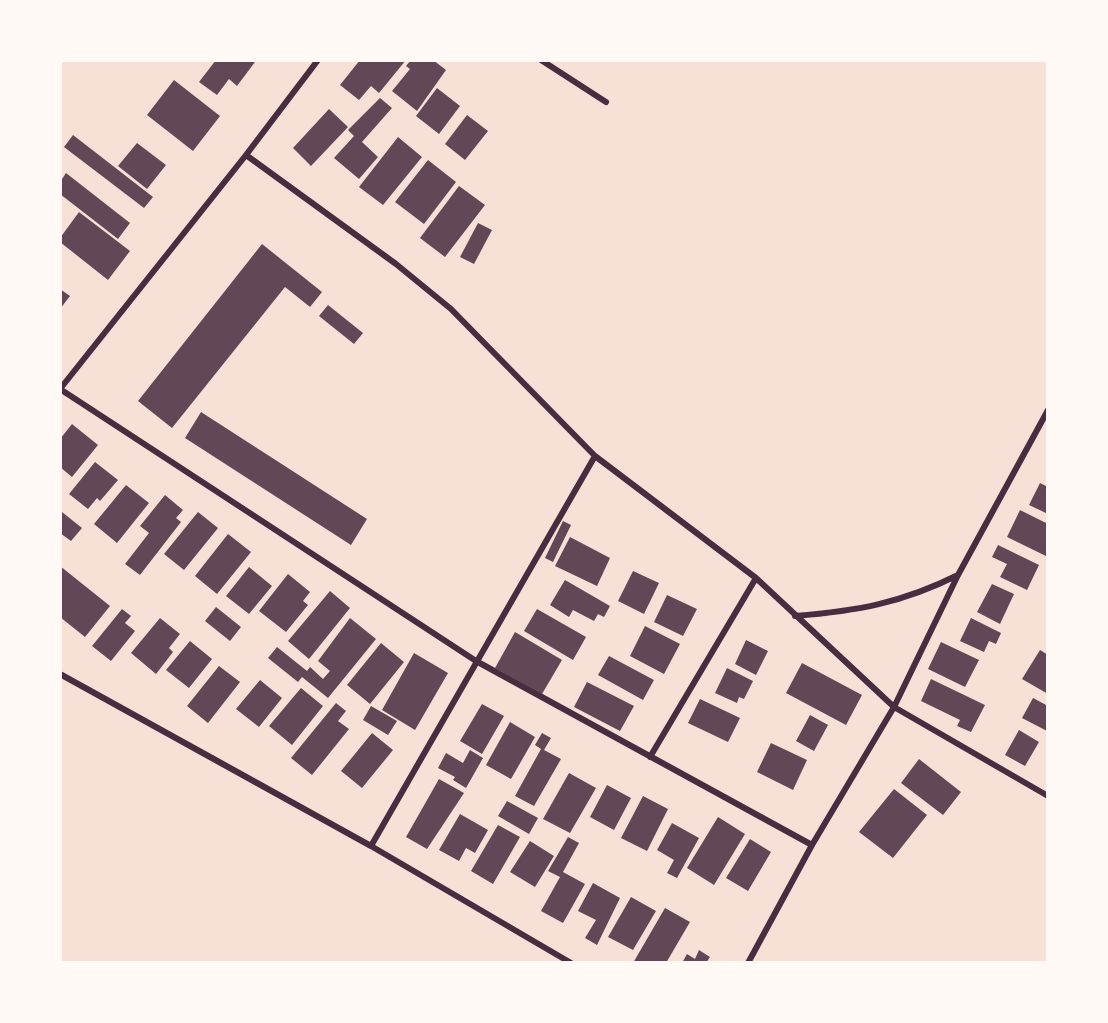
<!DOCTYPE html>
<html>
<head>
<meta charset="utf-8">
<style>
  body { margin:0 }
  #map { position:relative; width:1108px; height:1023px; overflow:hidden; background:#f7e1d7; font-family:"Roboto Condensed",sans-serif }
  canvas { display:block }
  .frame { position:absolute; inset:0; border:62px solid #fffaf5; pointer-events:none }
</style>
</head>
<body>
<div id="map">
<canvas width="1108" height="1023"></canvas>
<div class="frame"></div>
</div>
<script>
const context = document.querySelector('canvas').getContext('2d');
context.lineJoin = 'round';
function paint(path, color) { context.fillStyle = color; context.fill(path, 'evenodd'); }
function trace(path, color, width, dash) { context.strokeStyle = color; context.lineWidth = width; context.lineCap = dash ? 'butt' : 'round'; context.setLineDash(dash || []); context.stroke(path); }
const building = new Path2D(`
  M216 60H253L255 62 237 86 229 79 217 95 199 82Z
  M360 60H406L379 93 371 86 359 100 340 85Z
  M411 60H433L446 70 417 111 392 91 410 69 406 66Z
  M174 80 220 116 193 151 147 115Z
  M437 88 460 106 439 134 416 116Z
  M380 98 392 108 362 142 378 157 359 179 334 158 354 136 348 130Z
  M329 109 348 127 311 166 293 148Z
  M467 115 488 131 465 160 445 144Z
  M73 135 153 197 144 208 64 147Z
  M398 137 422 157 383 205 359 187Z
  M137 143 166 165 147 189 118 166Z
  M428 160 456 182 424 224 395 202Z
  M66 173 130 223 118 239 60 194V182Z
  M459 186 485 205 445 257 420 238Z
  M79 212 130 251 108 280 60 242V238Z
  M478 223 492 230 474 264 460 257Z
  M262 244 322 292 310 307 285 287 172 428 138 401Z
  M60 289 70 296 60 309Z
  M328 305 363 333 354 344 319 316Z
  M201 412 367 519 351 545 185 438Z
  M72 424 98 445 72 477 60 467V439Z
  M95 462 118 480 100 501 97 498 88 509 69 494Z
  M1040 483 1048 487V514L1029 505Z
  M126 485 149 503 117 543 94 524Z
  M165 495 183 510 176 518 181 522 140 575 125 564 149 533 140 526Z
  M1020 510 1048 524V557L1007 537Z
  M62 512 82 528 71 541 60 533Z
  M198 512 218 528 184 570 164 554Z
  M563 521 571 525 553 562 545 558Z
  M228 534 251 552 217 594 195 576Z
  M570 537 610 558 597 586 555 566Z
  M998 545 1039 565 1027 590 1000 577 1007 564 992 557Z
  M60 566 110 606 85 637 60 617Z
  M249 567 272 586 249 614 226 596Z
  M633 571 659 583 644 614 618 601Z
  M288 574 310 592 303 601 308 605 286 632 259 611Z
  M565 580 610 606 604 617 598 614 594 621 573 610 569 617 550 605Z
  M992 584 1014 594 1000 624 977 612Z
  M330 591 350 608 309 659 288 641Z
  M667 595 697 609 683 636 654 622Z
  M216 607 241 627 230 641 205 621Z
  M122 609 131 616 125 623 135 631 111 661 92 646Z
  M537 609 586 637 573 660 524 631Z
  M160 618 180 634 169 648 173 652 156 674 131 653Z
  M350 618 376 639 328 698 302 677 298 682 268 658 277 647 307 671 310 667 323 679 330 671 318 661Z
  M971 618 1001 633 996 644 989 641 984 652 960 641Z
  M645 626 680 644 664 674 630 656Z
  M515 632 562 660 542 694 495 668Z
  M746 640 768 651 756 675 735 664Z
  M190 641 212 659 189 688 166 670Z
  M941 642 979 660 965 687 928 669Z
  M381 643 404 662 370 704 347 685Z
  M1040 650 1048 655V694L1022 679Z
  M414 653 448 673 415 730 382 710Z
  M609 656 654 680 643 700 598 675Z
  M802 663 862 695 846 725 786 693Z
  M219 666 240 682 208 723 187 706Z
  M727 668 753 681 744 699 739 697 737 703 715 693Z
  M931 679 985 705 971 732 957 726 960 720 921 701Z
  M260 680 282 698 259 727 236 709Z
  M587 682 634 706 620 731 574 707Z
  M301 688 323 706 292 745 269 726Z
  M1033 698 1048 706 1047 731 1022 718Z
  M700 699 740 718 728 742 688 723Z
  M336 703 346 711 338 721 349 729 312 775 291 758Z
  M482 704 504 716 482 754 460 741Z
  M371 706 397 721 388 735 363 720Z
  M810 715 828 725 814 751 796 741Z
  M510 722 535 737 511 779 486 765Z
  M1019 730 1039 742 1025 766 1005 755Z
  M372 733 393 750 362 788 341 771Z
  M542 733 551 738 544 750 561 759 534 806 515 796 541 749 535 745Z
  M771 743 807 760 793 790 757 772Z
  M470 750 483 758 466 788 453 780 455 777 438 768 446 753 463 763Z
  M919 759 961 792 943 815 901 783Z
  M569 773 596 788 570 833 543 819Z
  M439 779 464 793 427 849 406 837Z
  M607 785 631 798 614 830 590 817Z
  M894 789 927 815 893 858 859 832Z
  M643 796 668 809 647 851 621 838Z
  M507 801 538 818 529 834 498 816Z
  M460 814 488 830 475 853 466 848 459 861 439 850Z
  M718 817 745 834 714 885 687 868Z
  M672 823 699 838 677 878 667 873 674 860 657 850Z
  M498 825 520 837 493 884 471 871Z
  M568 837 579 843 563 872 585 884 563 923 541 911 560 877 548 871Z
  M750 839 771 852 748 891 726 878Z
  M530 841 554 856 535 887 510 872Z
  M593 883 620 898 597 945 585 938 596 920 578 911Z
  M631 897 656 911 633 950 608 937Z
  M665 908 690 922 666 963H633Z
  M699 950 710 957 706 963H682L687 954 695 959Z`);
const minor = new Path2D(`
  M541 60 606 102
  M246 155 396 264 451 309 595 456 756 578 894 707 1048 796
  M60 389 476 661 812 845
  M60 389 246 155 318 60
  M795 616C857 611 902 603 958 575
  M60 674 371 846 571 963
  M650 757 756 578
  M371 846 595 456
  M748 963 812 845 894 707 958 575 1048 410`);
paint(building, '#644757');
trace(minor, '#4a2c40', 6);
</script>
</body>
</html>
